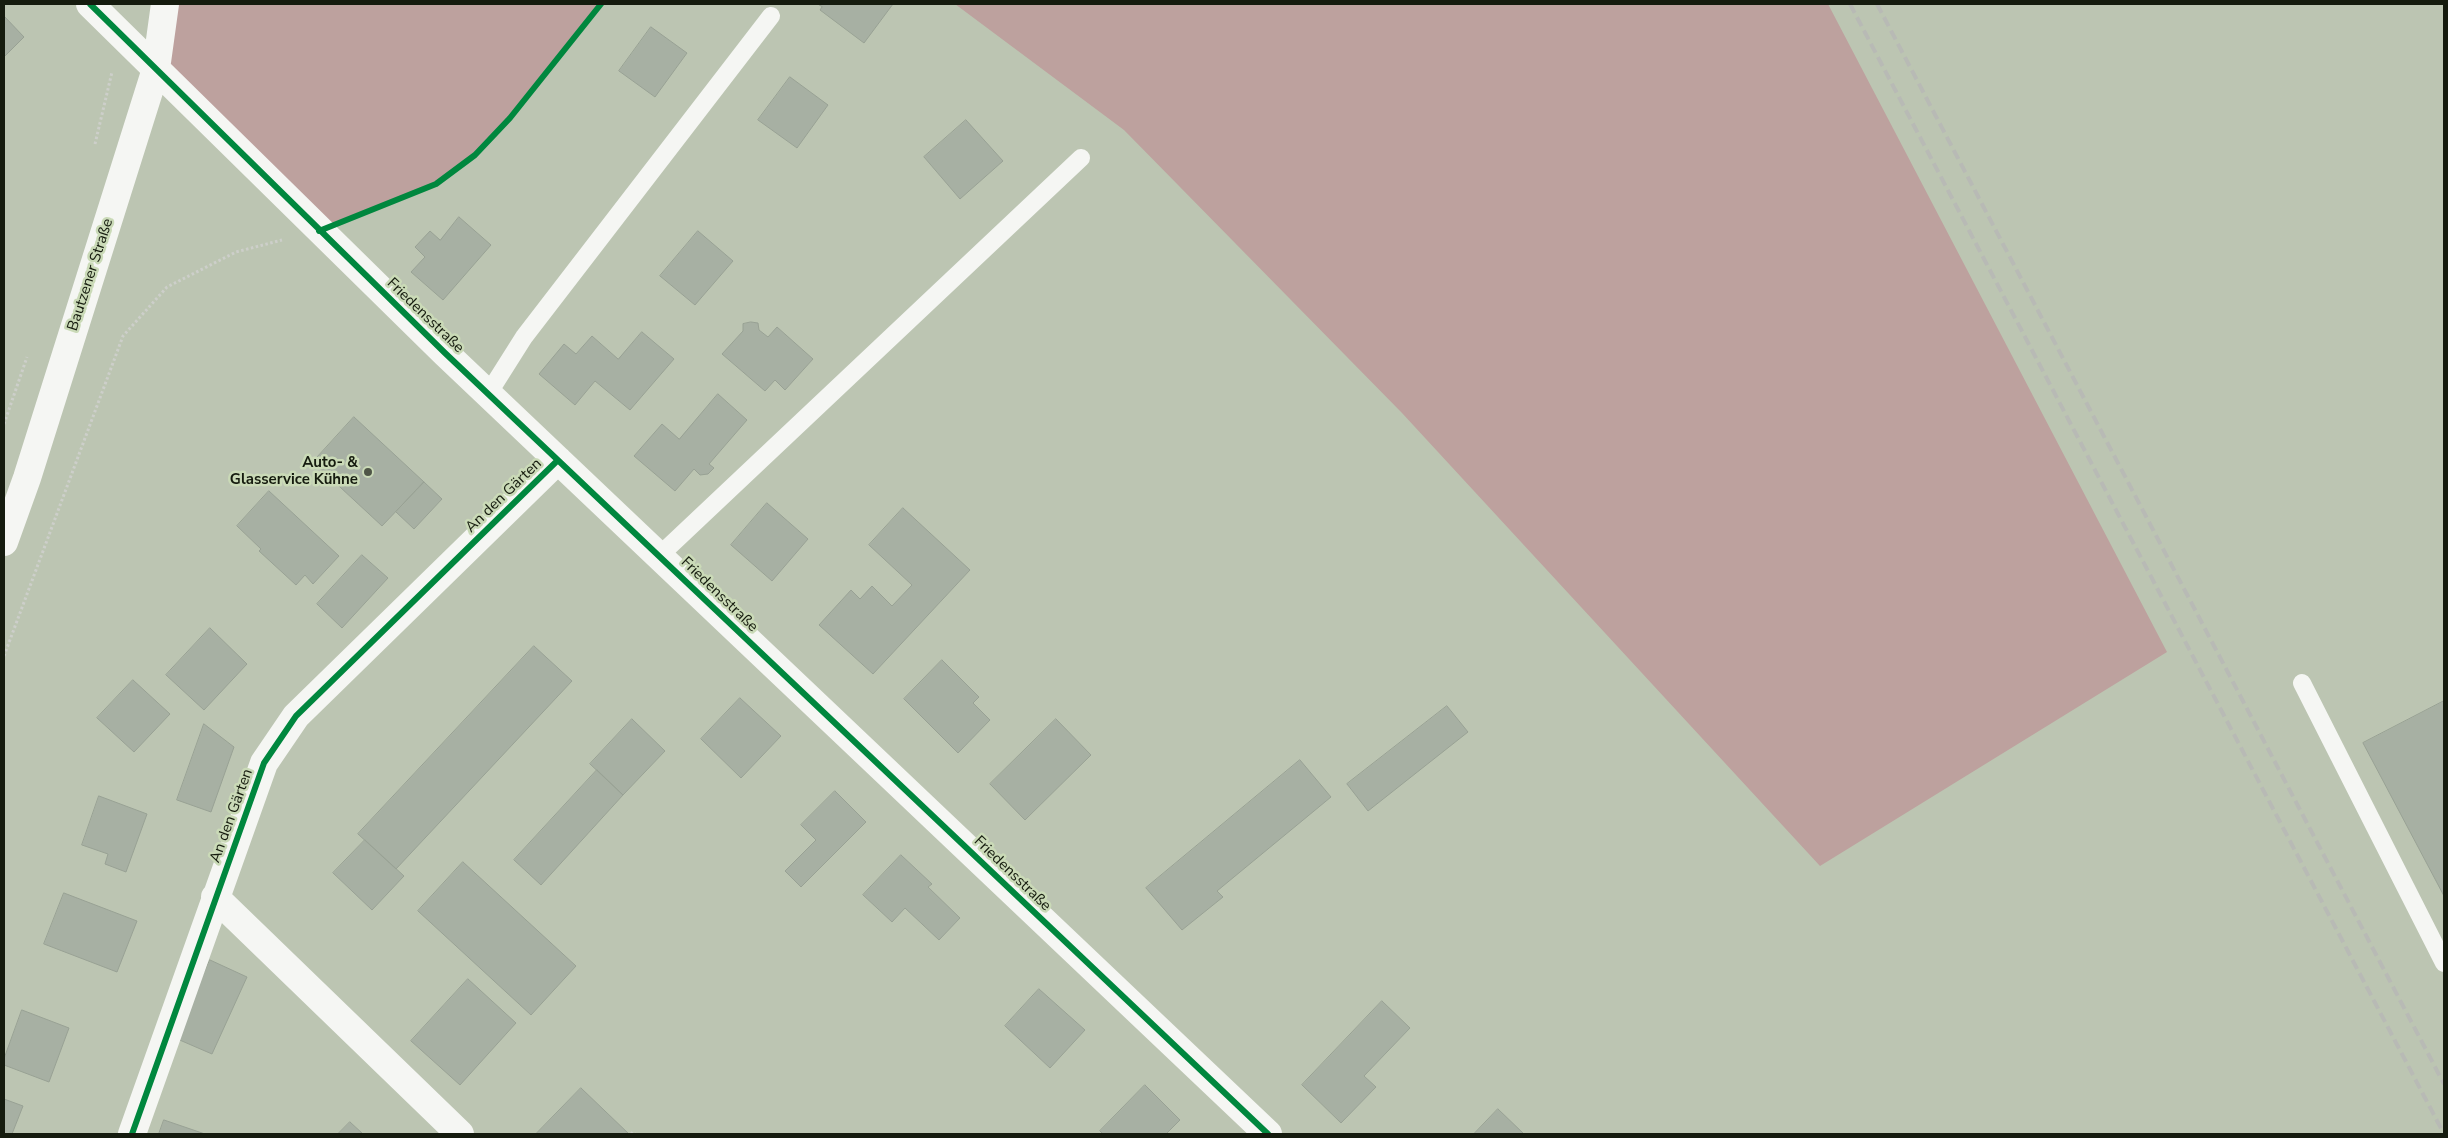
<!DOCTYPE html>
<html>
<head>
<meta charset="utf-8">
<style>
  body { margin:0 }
  #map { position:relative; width:2448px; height:1138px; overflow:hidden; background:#bcc5b2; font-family:"Nunito Sans",sans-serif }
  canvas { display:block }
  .frame { position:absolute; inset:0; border:5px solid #151b0e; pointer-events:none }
</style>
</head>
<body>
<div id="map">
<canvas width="2448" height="1138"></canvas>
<div class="frame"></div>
</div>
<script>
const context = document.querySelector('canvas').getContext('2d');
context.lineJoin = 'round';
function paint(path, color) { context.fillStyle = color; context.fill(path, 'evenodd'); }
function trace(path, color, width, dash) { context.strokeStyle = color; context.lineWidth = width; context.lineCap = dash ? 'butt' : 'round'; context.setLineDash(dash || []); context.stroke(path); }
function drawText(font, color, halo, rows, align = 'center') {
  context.font = font + ' "Nunito Sans",sans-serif'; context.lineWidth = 5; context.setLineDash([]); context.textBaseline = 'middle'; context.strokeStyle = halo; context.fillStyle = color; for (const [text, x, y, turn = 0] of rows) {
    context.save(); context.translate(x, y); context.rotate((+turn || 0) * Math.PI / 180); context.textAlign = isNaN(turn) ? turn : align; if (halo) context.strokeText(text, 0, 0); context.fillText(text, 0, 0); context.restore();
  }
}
const green = new Path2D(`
  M167 4H600L509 118 475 155 436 184 320 229 158 68Z
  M955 4H1828L2167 652 1820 866 1402 413 1124 130Z`);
const building = new Path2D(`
  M818 4H893L864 43 820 10 822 7Z
  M4 16 24 37 4 57Z
  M651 27 687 53 655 97 619 71Z
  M790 77 828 105 797 148 758 120Z
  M966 120 1003 161 960 199 924 157Z
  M459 217 491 245 443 300 411 272 425 257 415 247 430 231 440 240Z
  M698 231 733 261 695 305 660 276Z
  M751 322 758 323 759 330 768 337 777 327 813 359 785 390 775 380 765 391 722 354 743 331V324Z
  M642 332 674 359 630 410 595 381 575 405 539 374 564 344 576 354 592 336 618 359Z
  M718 394 747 420 709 464 714 468 708 474 700 475 694 469 675 491 634 456 662 424 679 439Z
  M354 417 424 482 382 526 313 462Z
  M424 482 442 499 414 529 396 512Z
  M269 491 339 556 313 584 305 575 296 585 259 551 261 549 237 526Z
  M767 503 808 539 772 581 731 545Z
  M903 508 970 570 873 674 819 625 851 590 860 599 872 586 892 606 912 585 869 545Z
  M362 555 388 578 342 628 317 604Z
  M210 628 247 664 204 710 166 675Z
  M534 646 572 681 396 869 358 834Z
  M942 660 979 697 973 703 990 720 958 753 904 699Z
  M133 680 170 714 134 752 97 718Z
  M740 698 781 736 741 778 701 739Z
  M2444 701V896L2363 743Z
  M1447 706 1468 732 1368 811 1347 784Z
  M632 719 665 751 623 795 590 764Z
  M1056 719 1091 755 1025 820 990 784Z
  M204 724 234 747 211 812 177 800Z
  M1300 760 1331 797 1217 891 1223 897 1182 930 1146 888Z
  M597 770 623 795 541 885 514 860Z
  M835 791 866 822 801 887 785 871 816 840 801 825Z
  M99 796 147 814 126 872 105 864 108 854 82 845Z
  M365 840 404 876 372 910 333 873Z
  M901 855 932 884 928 887 960 918 939 940 905 908 892 922 863 895Z
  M463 862 576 966 531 1015 418 911Z
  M64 893 137 921 117 972 44 944Z
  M210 960 247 977 212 1054 175 1038Z
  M468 979 516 1023 460 1085 411 1041Z
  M1039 989 1085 1030 1050 1068 1005 1026Z
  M1382 1001 1410 1028 1364 1076 1376 1087 1341 1123 1302 1085Z
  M22 1010 69 1028 49 1082 4 1065V1059Z
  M1145 1085 1180 1120 1166 1134H1103L1100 1131Z
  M581 1088 629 1134H536Z
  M4 1099 23 1106 12 1134H4Z
  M1498 1109 1524 1134H1474Z
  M164 1120 205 1134H159Z
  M350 1122 363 1134H338Z`);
const path = new Path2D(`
  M95 144 112 72
  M4 424 27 357
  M4 656 123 336 167 287 236 252 282 240
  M631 1134 633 1132 635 1134`);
const lane = new Path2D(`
  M488 394 524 337 771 16
  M659 556 1081 158
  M2302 683 2444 963`);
const street = new Path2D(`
  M90 4 445 353 1268 1134
  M4 542 27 478 156 69 165 4
  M215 897 460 1134
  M132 1134 264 763 296 716 558 460`);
const rail = new Path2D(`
  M1850 4 2444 1134
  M1877 4 2444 1084`);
const cycleway = new Path2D(`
  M90 4 445 353 1268 1134
  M319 231 436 184 475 155 510 118 601 4
  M132 1134 264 763 296 716 558 460`);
const markers = [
  [368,472,5,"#4f5647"]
];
const streetNames = [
  ["Bautzener Straße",91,275,-72],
  ["Friedensstraße",425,316,44],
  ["An den Gärten",504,496,-44],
  ["Friedensstraße",719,595,44],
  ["An den Gärten",232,816,-70],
  ["Friedensstraße",1012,874,44]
];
const poiNames = [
  ["Auto- &",358,463],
  ["Glasservice Kühne",358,480]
];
paint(green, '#bda19e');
paint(building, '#a7b0a3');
trace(building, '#98a194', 1);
trace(path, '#cdcfca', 3, [2.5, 2.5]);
trace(lane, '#f5f6f3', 18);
trace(street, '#f5f6f3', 28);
trace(rail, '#b8bab5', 4, [10, 5]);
trace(cycleway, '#00873e', 6);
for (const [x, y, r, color] of markers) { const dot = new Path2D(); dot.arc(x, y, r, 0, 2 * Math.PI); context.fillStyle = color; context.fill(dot); trace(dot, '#cadab7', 2); }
drawText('15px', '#151b0e', '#cadab7', streetNames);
drawText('bold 15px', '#151b0e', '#cadab7', poiNames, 'right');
</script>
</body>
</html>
